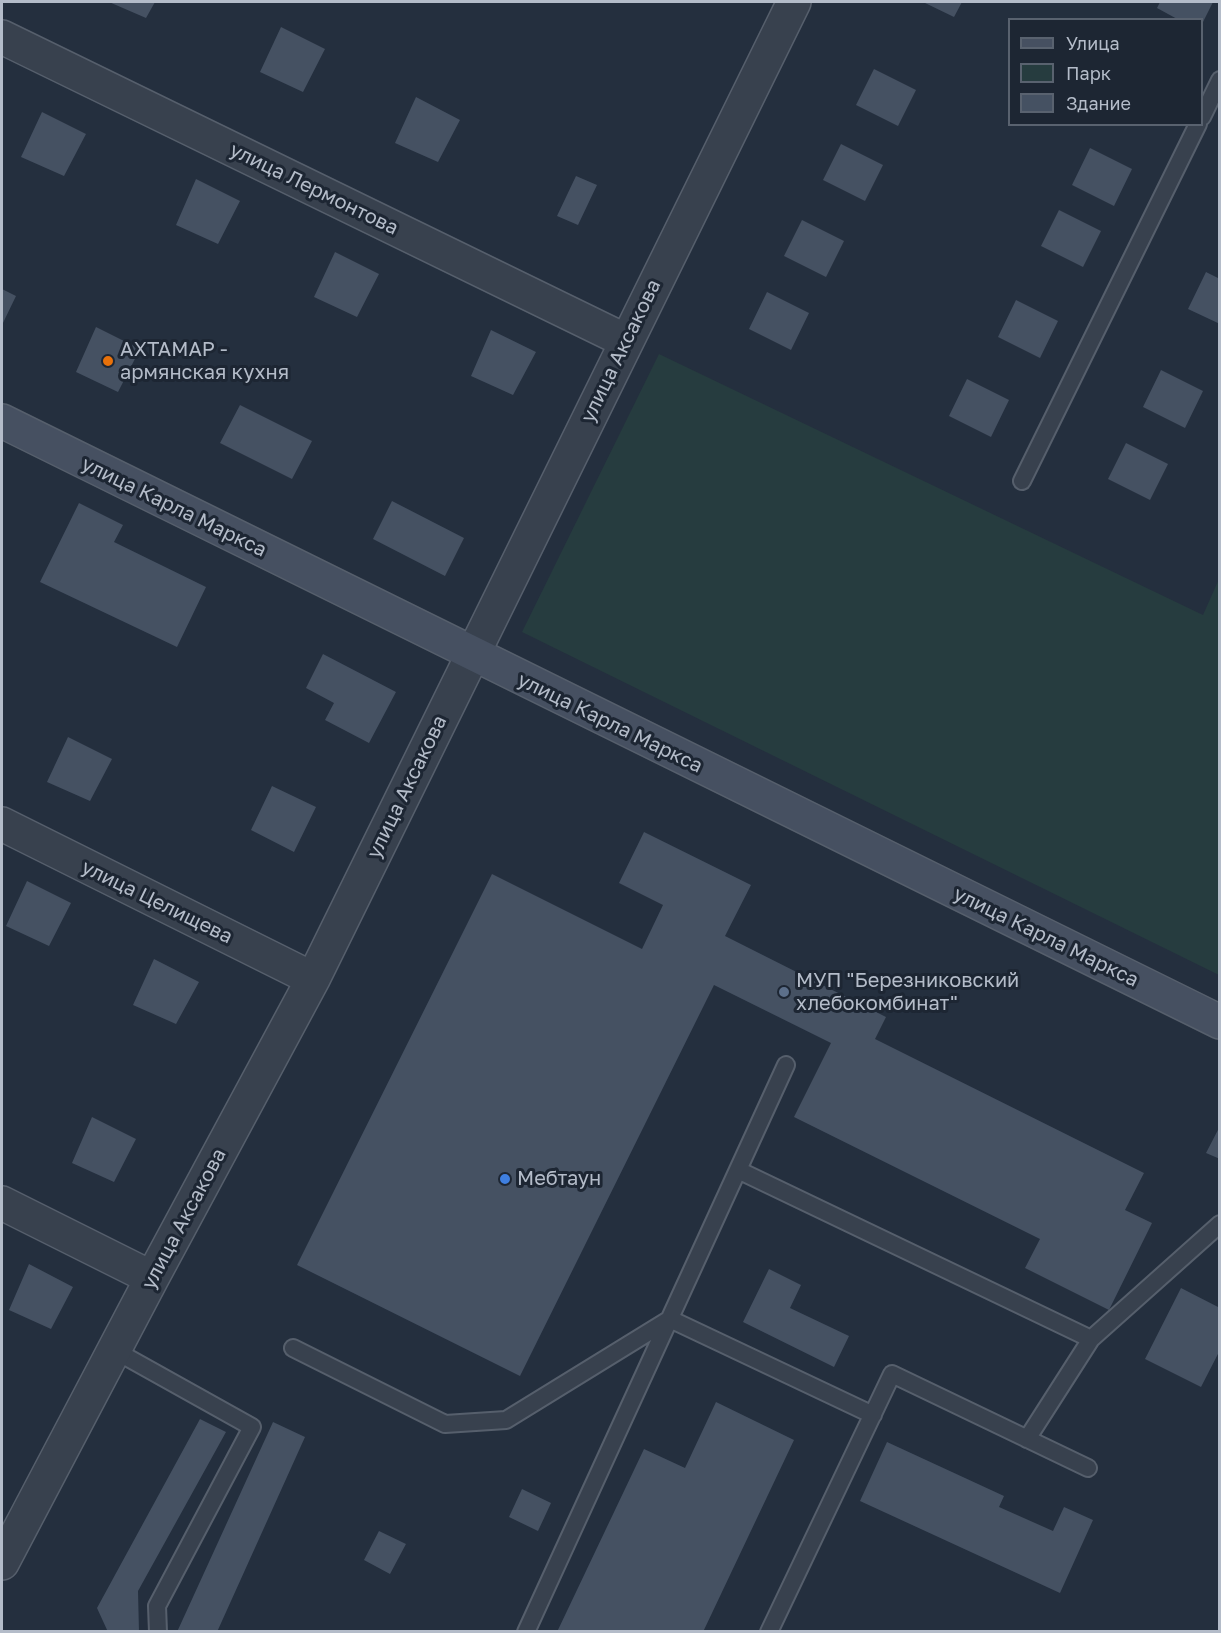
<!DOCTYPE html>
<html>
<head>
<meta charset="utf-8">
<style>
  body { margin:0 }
  #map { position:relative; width:1221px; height:1633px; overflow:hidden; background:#242f3e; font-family:"Golos Text",sans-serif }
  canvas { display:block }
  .frame { position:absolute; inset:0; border:3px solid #b4bcc9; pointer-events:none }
  .legend { position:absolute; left:1008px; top:18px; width:195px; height:108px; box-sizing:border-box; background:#1d2633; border:2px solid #59626f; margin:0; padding:8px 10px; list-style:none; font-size:18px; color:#b4bcc9 }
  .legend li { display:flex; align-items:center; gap:12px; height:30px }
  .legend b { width:30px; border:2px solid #59626f }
</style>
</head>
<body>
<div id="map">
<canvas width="1221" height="1633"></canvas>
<div class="frame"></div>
<ul class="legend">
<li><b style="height:8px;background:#465061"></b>Улица</li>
<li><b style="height:16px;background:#263c3f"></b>Парк</li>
<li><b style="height:16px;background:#455162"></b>Здание</li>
</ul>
</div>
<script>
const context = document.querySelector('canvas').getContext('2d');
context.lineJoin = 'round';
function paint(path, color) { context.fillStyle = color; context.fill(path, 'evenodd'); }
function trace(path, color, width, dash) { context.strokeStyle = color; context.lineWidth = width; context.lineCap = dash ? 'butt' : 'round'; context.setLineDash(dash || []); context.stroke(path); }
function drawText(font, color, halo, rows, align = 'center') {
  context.font = font + ' "Golos Text",sans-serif'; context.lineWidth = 6; context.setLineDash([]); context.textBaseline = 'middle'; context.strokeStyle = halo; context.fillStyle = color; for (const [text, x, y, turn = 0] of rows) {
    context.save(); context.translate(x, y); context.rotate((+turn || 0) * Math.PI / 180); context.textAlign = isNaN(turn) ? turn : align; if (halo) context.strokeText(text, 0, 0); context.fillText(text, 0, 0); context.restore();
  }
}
const green = new Path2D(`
  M659 354 1203 615 1219 579V975L522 632Z`);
const building = new Path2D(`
  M109 2H155L146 18Z
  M923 2H962L954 17Z
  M1160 2H1213L1202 24V20H1179L1157 8Z
  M281 27 325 49 303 92 260 72Z
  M874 69 916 90 898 126 856 105Z
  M416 97 460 120 438 162 395 143Z
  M42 112 86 134 64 176 21 157Z
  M841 144 883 165 865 201 823 180Z
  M1090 148 1132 169 1114 206 1072 185Z
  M576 176 597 185 578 225 557 216Z
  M196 179 240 201 218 244 176 225Z
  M1059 210 1101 231 1083 267 1041 246Z
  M802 220 844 241 826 277 784 256Z
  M335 252 379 274 357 317 314 297Z
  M1206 272 1220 279V324L1188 309Z
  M2 289 16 296 2 325Z
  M767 292 809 313 791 350 749 329Z
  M1016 300 1058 321 1040 358 998 337Z
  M96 327 140 349 118 392 76 372Z
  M491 330 536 352 513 395 471 376Z
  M1161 370 1203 391 1185 428 1143 407Z
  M967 379 1009 400 991 437 949 416Z
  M240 405 312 441 292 479 220 443Z
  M1126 443 1168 464 1150 500 1108 479Z
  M392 501 464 538 445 576 373 539Z
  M79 503 123 525 114 542 206 587 177 647 40 582Z
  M323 654 396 692 369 743 325 720 334 703 306 688Z
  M68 737 112 759 90 801 47 782Z
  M272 786 316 807 294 852 251 830Z
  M644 832 751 885 725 936 886 1017 875 1039 1144 1173 1125 1210 1152 1223 1109 1310 1025 1268 1040 1239 794 1117 831 1043 714 985 520 1376 297 1265 492 874 642 949 663 905 619 883Z
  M27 881 71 903 49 946 6 926Z
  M154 959 199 982 176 1024 133 1005Z
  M92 1117 136 1139 114 1182 72 1163Z
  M1220 1126V1159L1206 1153Z
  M29 1264 73 1287 51 1329 9 1310Z
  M769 1269 801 1285 790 1308 849 1336 834 1367 743 1322Z
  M1181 1288 1220 1308V1350L1201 1387 1145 1359Z
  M716 1402 794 1440 703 1632H557L644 1449 685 1468Z
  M200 1419 226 1432 138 1591 139 1632H108L97 1608Z
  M273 1422 305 1437 217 1632H177Z
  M887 1442 1004 1496 999 1507 1053 1531 1064 1507 1093 1520 1060 1593 860 1501Z
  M522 1489 551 1503 538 1531 509 1517Z
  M379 1531 406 1544 390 1574 364 1560Z`);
const lane = new Path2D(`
  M1202 117 1220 80
  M1022 481 1198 124
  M738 1170 1091 1339 1220 1224
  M293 1348 445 1424 506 1420 670 1319 873 1415
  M114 1350 252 1427 157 1606 158 1632
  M1027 1439 1091 1339
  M526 1632 786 1065
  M769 1632 892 1374 1088 1468`);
const street = new Path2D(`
  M2 37 626 341
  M2 824 313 979
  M2 1203 152 1278
  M2 1563 152 1278 313 979 794 2`);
const secondary = new Path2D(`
  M2 421 1220 1022`);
const markers = [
  [108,361,6,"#e8710a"],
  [784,992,6,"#5c6f8a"],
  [505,1179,6,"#3f7fe0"]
];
const streetNames = [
  ["улица Лермонтова",314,189,26],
  ["улица Аксакова",621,351,-64],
  ["улица Карла Маркса",174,507,26],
  ["улица Карла Маркса",610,723,26],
  ["улица Аксакова",407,787,-64],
  ["улица Целищева",157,902,26],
  ["улица Карла Маркса",1046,937,26],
  ["улица Аксакова",184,1219,-62]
];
const poiNames = [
  ["АХТАМАР -",120,350],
  ["армянская кухня",120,373],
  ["МУП \"Березниковский",796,981],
  ["хлебокомбинат\"",796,1004],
  ["Мебтаун",517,1179]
];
paint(green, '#263c3f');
paint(building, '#455162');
trace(lane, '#565f6c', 20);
trace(street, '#565f6c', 36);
trace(secondary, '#565f6c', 36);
trace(lane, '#38414e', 16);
trace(street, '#38414e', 33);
trace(secondary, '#465061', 33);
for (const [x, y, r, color] of markers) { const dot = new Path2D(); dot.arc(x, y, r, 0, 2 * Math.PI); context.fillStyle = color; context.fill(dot); trace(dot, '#1d2633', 2); }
drawText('20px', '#b4bcc9', '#1d2633', streetNames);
drawText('20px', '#b4bcc9', '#1d2633', poiNames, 'left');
</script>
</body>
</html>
